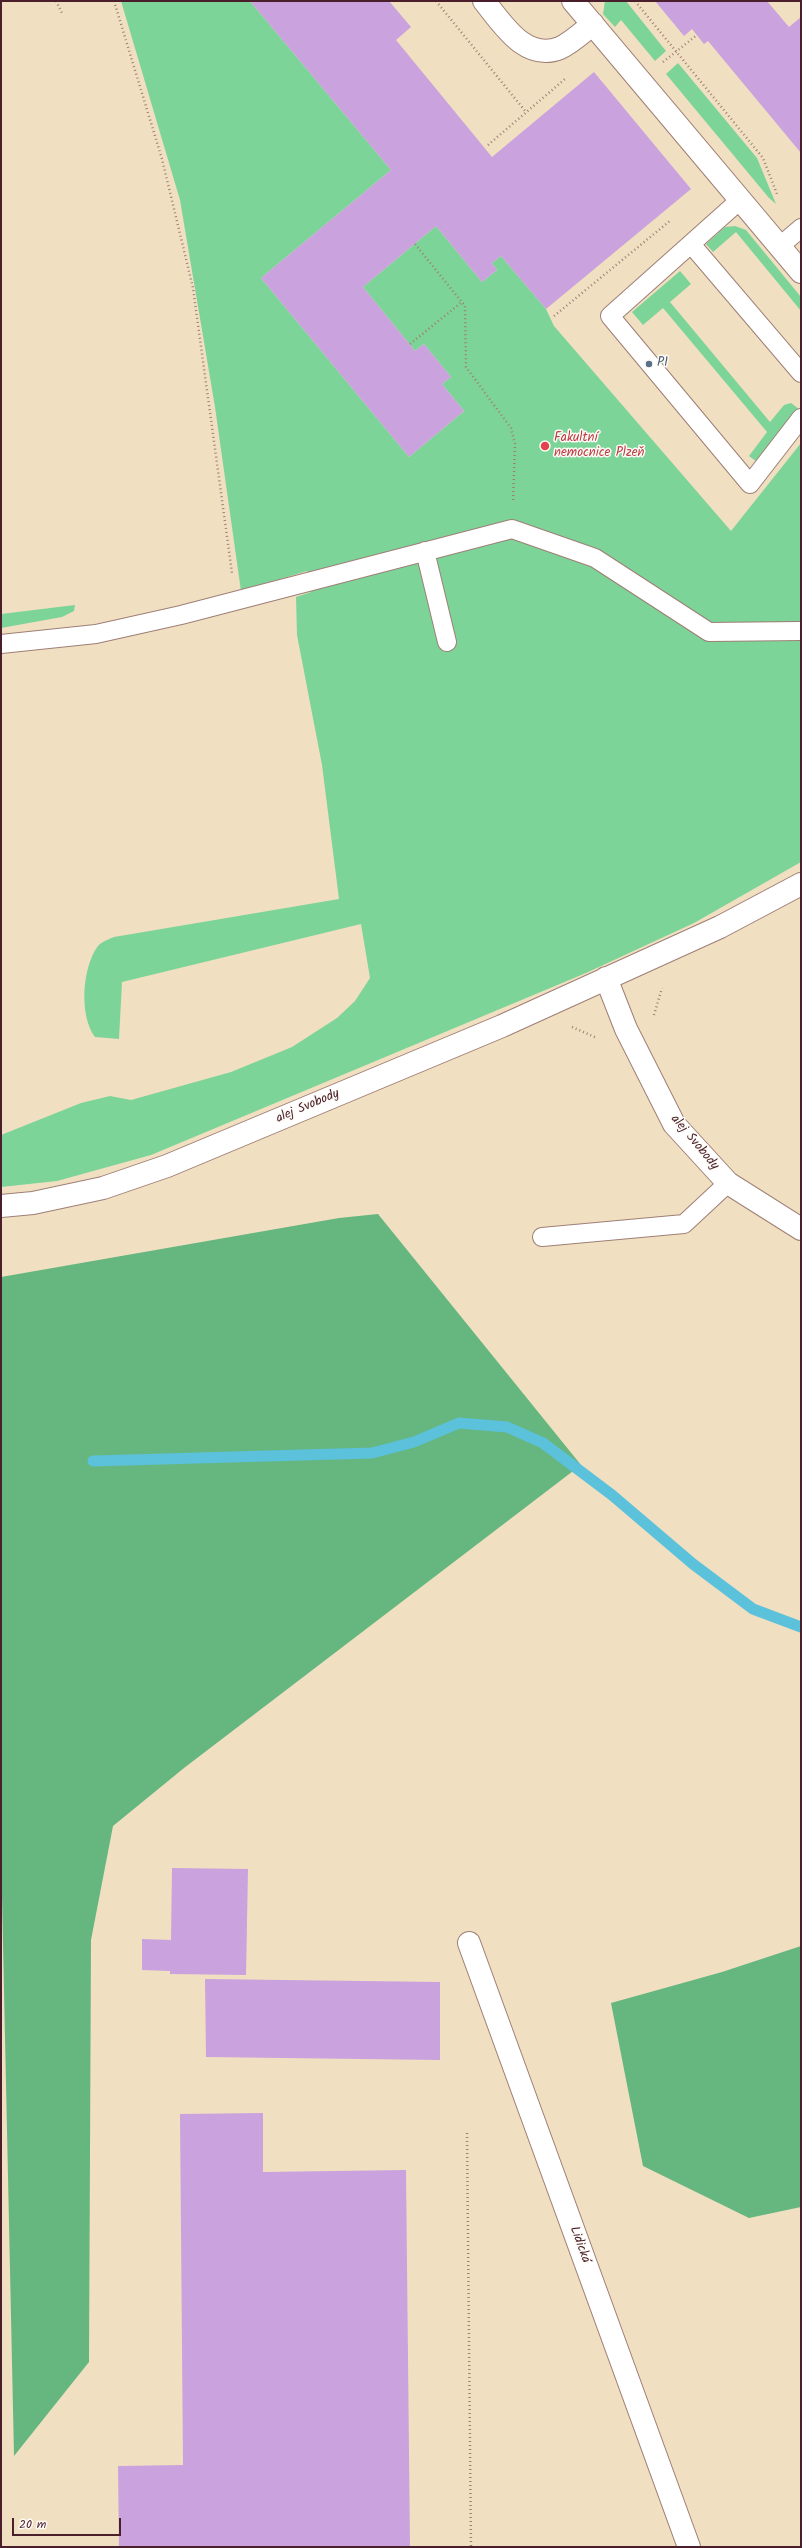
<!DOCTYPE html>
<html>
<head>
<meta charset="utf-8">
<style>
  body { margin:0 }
  #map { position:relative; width:802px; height:2548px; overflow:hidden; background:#f1dfc1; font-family:Kalam,sans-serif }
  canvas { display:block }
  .frame { position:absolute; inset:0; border:2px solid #4a1f2b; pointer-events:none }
  .scale { position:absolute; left:12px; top:2518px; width:109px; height:18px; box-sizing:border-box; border:2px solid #4a1f2b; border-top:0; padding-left:5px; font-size:12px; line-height:14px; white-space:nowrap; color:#4a1f2b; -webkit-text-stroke:3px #fdfcf7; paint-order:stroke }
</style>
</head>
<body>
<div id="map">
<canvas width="802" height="2548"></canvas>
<div class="frame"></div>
<div class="scale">20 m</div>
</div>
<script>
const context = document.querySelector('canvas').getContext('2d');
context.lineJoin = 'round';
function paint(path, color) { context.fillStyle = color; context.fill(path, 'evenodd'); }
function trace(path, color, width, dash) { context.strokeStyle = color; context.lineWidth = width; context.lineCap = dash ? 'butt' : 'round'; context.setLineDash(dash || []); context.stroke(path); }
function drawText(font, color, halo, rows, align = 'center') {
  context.font = font + ' Kalam,sans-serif'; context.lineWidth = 3; context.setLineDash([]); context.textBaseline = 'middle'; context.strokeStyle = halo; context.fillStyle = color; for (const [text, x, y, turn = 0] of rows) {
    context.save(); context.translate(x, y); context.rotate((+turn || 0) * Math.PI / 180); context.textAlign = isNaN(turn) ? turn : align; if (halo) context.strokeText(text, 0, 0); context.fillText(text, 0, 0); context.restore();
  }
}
const green = new Path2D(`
  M121 1H250L391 170 261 278 409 457 464 411 442 384 451 377 424 344 415 351 363 287 436 226 482 282 497 270 492 263 501 256 546 309 554 326 731 531 801 443V862L694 923 586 973 151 1155 57 1181 1 1187V1135L81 1103 110 1096 131 1100 231 1072 292 1047 337 1018 355 1001 370 978 361 924 122 982 119 1039 95 1037C79 1016 82 967 98 946 101 942 109 939 114 937L339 899 322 765 297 635 296 597 311 592 307 571 241 591 215 407 180 200Z
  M605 1H626L666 51 655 61 621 20 615 27 603 14Z
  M678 63 757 158 776 204 769 198 666 74Z
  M735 226 746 230 801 297V311L736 232 713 252 706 244 725 227Z
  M680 271 691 284 670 302 770 422 784 405 791 403 799 409 757 462 749 456 767 432 663 308 643 325 632 312Z
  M75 605 74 611 62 617 1 628V614Z`);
const forest = new Path2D(`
  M378 1214 581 1465 184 1768 113 1826 91 1940 89 2362 14 2456 1 1851V1277L339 1218Z
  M801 1946V2207L749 2218 643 2166 611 2003 722 1972Z`);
const stream = new Path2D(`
  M93 1461 372 1453 414 1442 459 1423 507 1427 543 1443 612 1495 693 1564 753 1609 801 1627`);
const building = new Path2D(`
  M250 1H389L411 27 396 40 492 157 594 72 691 189 546 309 501 256 492 263 497 270 482 282 436 226 363 287 415 351 424 344 451 377 442 384 464 411 409 457 261 278 391 170Z
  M655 1H767L789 27 801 17V153L708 41 704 44 692 29 684 36Z
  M172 1868 248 1869 246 1975 170 1974V1971L142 1970V1939L171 1940Z
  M205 1979 440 1982V2060L206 2057Z
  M263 2113V2172L406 2170 410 2547H119L118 2466 183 2465 180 2114Z`);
const path = new Path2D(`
  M56 1 62 13
  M114 1 162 159 193 288 232 573
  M436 1 526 112
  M635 1 763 158 777 194
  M663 62 697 35
  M488 145 565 79
  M415 244 465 306 466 367 511 428 515 444 513 501
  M554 316 671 220
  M410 344 462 302
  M654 1015 662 988
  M572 1027 597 1038
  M467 2133 471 2547`);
const service = new Path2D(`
  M740 200 610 316 750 484 801 418
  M691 244 801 373
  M780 246 801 228
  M425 551 447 642
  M1 644 96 634 181 615 512 529 595 558 709 632 801 631
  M542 1237 684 1224 728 1183`);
const minor = new Path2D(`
  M484 1C502 23 525 62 560 48 571 43 583 32 593 24
  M573 1 801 272
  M606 978 626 1029 674 1124 728 1183 801 1229
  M1 1206 33 1203 103 1188 167 1166 502 1026 720 927 801 884
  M469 1943 689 2547`);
const markers = [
  [649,364,4,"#5c6f8a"],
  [545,446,5,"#e0444e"]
];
const serviceNames = [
  ["P1",657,364]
];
const healthNames = [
  ["Fakultní",554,439],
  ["nemocnice Plzeň",554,454]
];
const streetNames = [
  ["alej Svobody",308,1107,-23],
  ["alej Svobody",694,1143,50],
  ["Lidická",579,2245,70]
];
paint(green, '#7dd498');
paint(forest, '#66b680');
trace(stream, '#5cc1da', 11);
paint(building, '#c9a2de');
trace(service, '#9e7f76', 20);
trace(minor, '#9e7f76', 24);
trace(path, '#9e7f76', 2.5, [1, 3]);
trace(service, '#fff', 18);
trace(minor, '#fff', 22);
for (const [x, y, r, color] of markers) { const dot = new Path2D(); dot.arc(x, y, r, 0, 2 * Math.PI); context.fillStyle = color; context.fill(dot); trace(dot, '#fdfcf7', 1.5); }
drawText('13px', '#4e5e75', '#fdfcf7', serviceNames, 'left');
drawText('13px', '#be3a42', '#fdfcf7', healthNames, 'left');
drawText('13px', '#4a1f2b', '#fdfcf7', streetNames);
</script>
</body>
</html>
